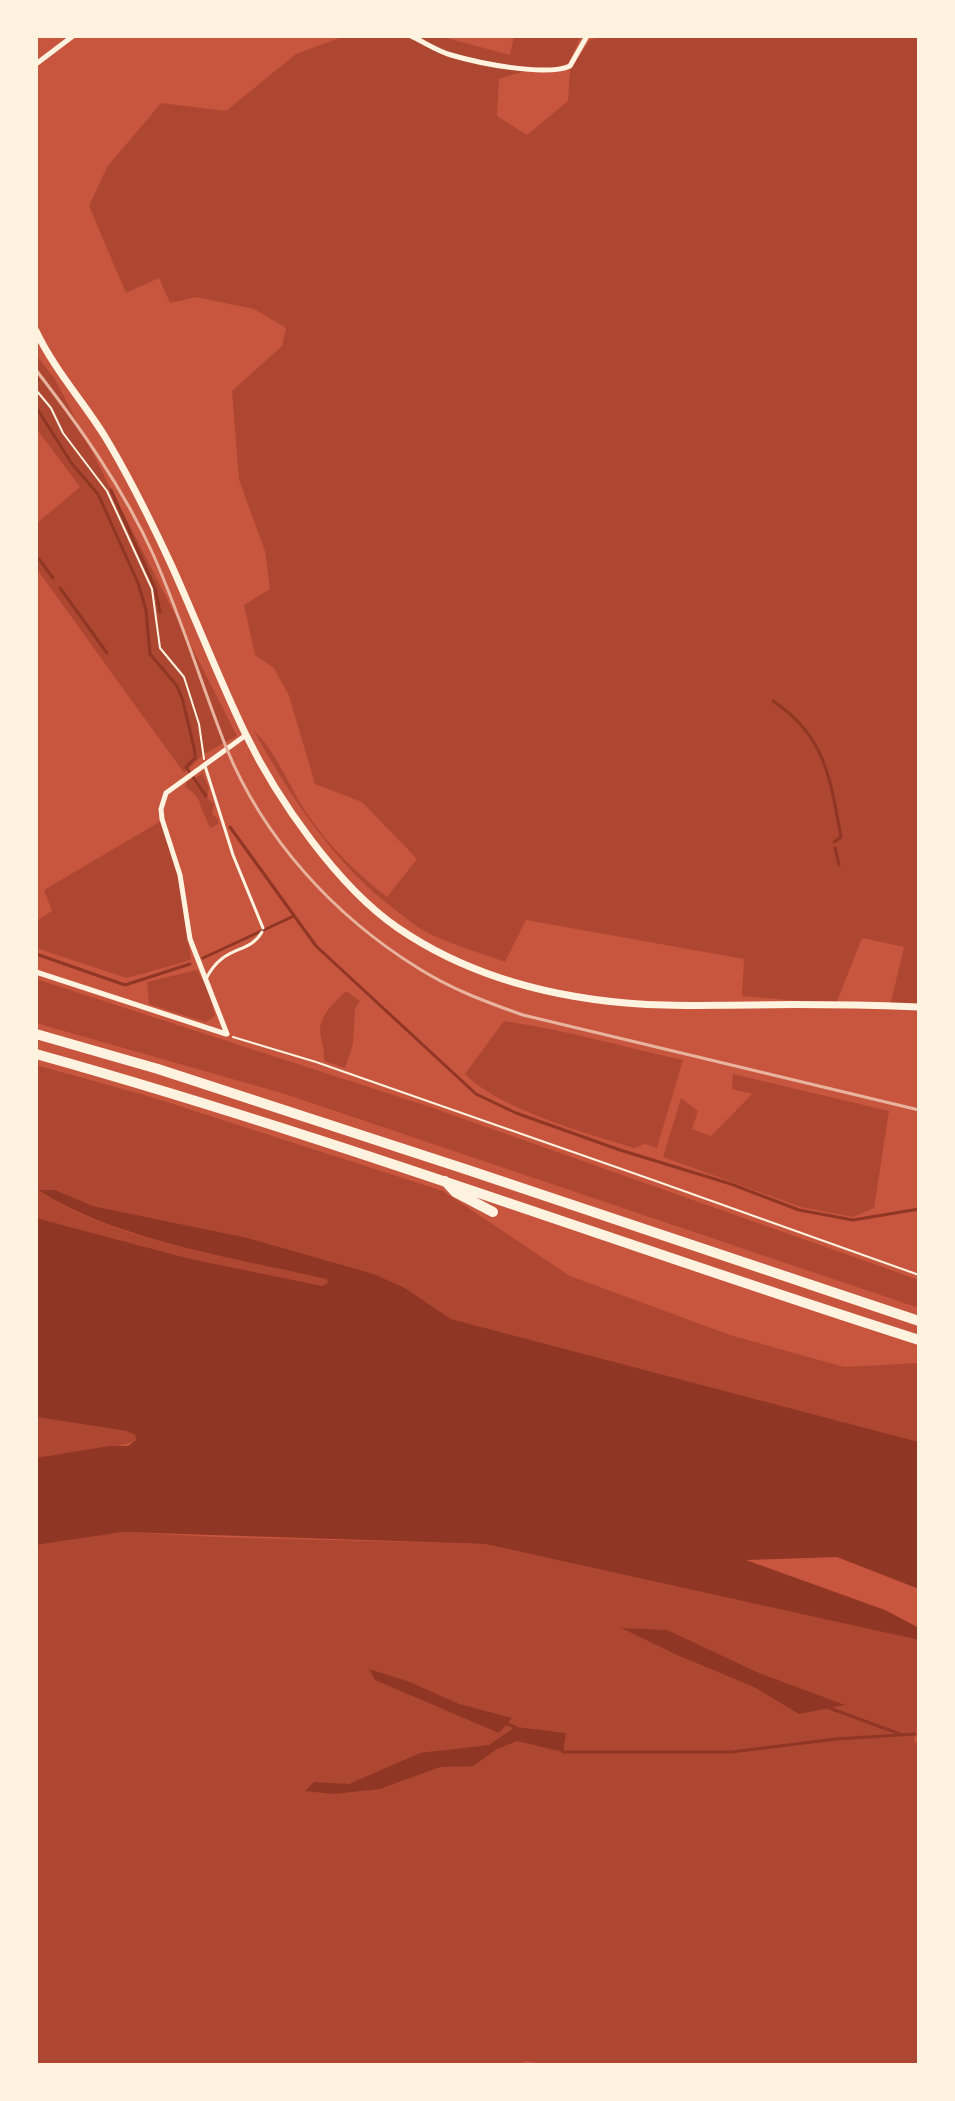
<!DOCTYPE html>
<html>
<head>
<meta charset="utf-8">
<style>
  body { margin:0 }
  #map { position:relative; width:955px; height:2101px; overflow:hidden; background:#c8553d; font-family:Cabin,sans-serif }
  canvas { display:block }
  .frame { position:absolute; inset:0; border:38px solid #fff3e0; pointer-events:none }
</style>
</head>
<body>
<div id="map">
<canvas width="955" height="2101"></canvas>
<div class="frame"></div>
</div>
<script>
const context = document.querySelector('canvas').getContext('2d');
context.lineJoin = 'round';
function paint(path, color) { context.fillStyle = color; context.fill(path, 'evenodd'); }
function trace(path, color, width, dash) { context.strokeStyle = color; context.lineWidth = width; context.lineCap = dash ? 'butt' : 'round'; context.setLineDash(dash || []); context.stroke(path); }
const green = new Path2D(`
  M345 36H439L510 55 514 36H581L568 64 555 68 538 67 499 79 497 116 527 135 568 101 570 70 590 40 601 37 919 36V1007L890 1006 904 947 862 938 836 1004 742 996 744 959 526 920 505 962C479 952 449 944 424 931 414 925 404 916 394 909 333 862 292 799 254 731 277 752 290 789 308 815 330 847 356 873 387 897L417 859 362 802 315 784 289 696 274 668 255 655 244 605 270 589 265 551 239 480 232 391 282 346 286 328 254 309 196 297 170 303 159 278 126 293 89 206 107 167 161 103 226 111 296 54Z
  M36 355 55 379 237 736 204 754 184 773 36 568V524L80 487 36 428Z
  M202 772 209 788 207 798 214 804 212 814 218 819V824L211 828C204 818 202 805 196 796 193 792 188 789 185 786L187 781 201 775Z
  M161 821 180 884 191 960 127 978 36 948V921L52 911 44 890Z
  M197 970 208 990 215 1016 205 1022 149 1004 147 982Z
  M36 979 430 1107 919 1280V1308L285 1094 36 1023Z
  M346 991 360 1001 355 1009 353 1044 345 1068 324 1061C325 1049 320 1038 320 1029 322 1012 336 1001 346 991Z
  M504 1021C565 1030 623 1047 683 1060L657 1148 645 1144 634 1148C586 1133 499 1109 465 1074Z
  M36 1065 148 1096 443 1191 570 1276 730 1335 844 1367 919 1363V1442L451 1319 405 1288 374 1274 248 1238 93 1206 55 1190 39 1191C112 1240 241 1260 328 1279V1284L322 1286 187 1258 36 1218Z
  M733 1074 889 1111 874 1208 853 1217 801 1207 663 1157 681 1098 698 1111 692 1129 711 1136 752 1094 732 1089Z
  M36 1417 126 1431 135 1435 136 1440C125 1448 55 1455 36 1458Z
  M123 1532 216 1537 485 1544 919 1640V1728H917L914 1741 919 1743V2065H544L527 2061 517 2065H36V1545Z`);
const water = new Path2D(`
  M38 1190H55L93 1206 248 1238 374 1274 405 1288 451 1319 919 1442V1589L837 1557 746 1560 885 1610 919 1628V1640L485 1544 123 1532 36 1545V1458L109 1446H128L136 1440 135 1435 126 1431 36 1417V1218L187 1258 322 1286 328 1283 327 1279C238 1259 114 1240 38 1190Z
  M621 1628 667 1630 759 1673 845 1705 799 1714 754 1687 675 1654Z
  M369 1669 410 1682 459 1704 512 1718 499 1733 375 1680Z
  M515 1727 566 1733 563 1752 517 1741 497 1749 473 1766 440 1767 380 1789 333 1794 305 1791 314 1782 349 1784 420 1753 489 1745Z`);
const stream = new Path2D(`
  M36 382 38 380
  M36 407 72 464 98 494 138 583 146 610 150 654 177 686 183 701 195 752V758L186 767 206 796
  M111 490 155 588 160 612
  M39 559 53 578
  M60 588 107 653
  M773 701C826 736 830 779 841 837L834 842
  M230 827 316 946 476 1094 516 1113 620 1150 731 1184 799 1210 853 1220 919 1209
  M835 848 839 865
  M36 954 125 985 190 964
  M203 958 294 916
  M829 1708 900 1734
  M507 1724 515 1727
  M563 1752H731L836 1739 915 1734`);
const path = new Path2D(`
  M36 390 51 408 63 433 107 491 152 589 160 648 184 677 199 724 204 759
  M233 1037 316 1062 653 1180 919 1275`);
const service = new Path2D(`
  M205 766 233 855 263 928
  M206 979C223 944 249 955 262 932`);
const minor = new Path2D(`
  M411 36C424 42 437 51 451 55 478 63 546 77 570 66L587 36
  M36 64 73 36
  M36 972 226 1034
  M227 1034 190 939 180 875 162 819 161 809 166 793 246 735`);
const secondary = new Path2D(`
  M36 331C54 369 82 400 104 435 129 476 150 519 170 562 196 619 218 677 245 733 277 799 338 887 398 928 465 974 546 996 626 1003 668 1007 709 1005 751 1005 807 1004 863 1005 919 1007`);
const motorway = new Path2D(`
  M36 1034 158 1069 465 1169 919 1321
  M36 1054C334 1137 624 1246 919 1340
  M445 1181 455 1192 493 1212`);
const rail = new Path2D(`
  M36 370C80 427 123 488 153 554 181 617 201 683 226 747 263 838 334 916 418 968 451 989 486 1002 523 1015L919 1110`);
paint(green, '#ae4732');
paint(water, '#8f3625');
trace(stream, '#8f3625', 3);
trace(path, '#fff3e0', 2);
trace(service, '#fff3e0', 3);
trace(minor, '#fff3e0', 5);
trace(secondary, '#fff3e0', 7);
trace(motorway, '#fff3e0', 10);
trace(rail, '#e9b49f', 3);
</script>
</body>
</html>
